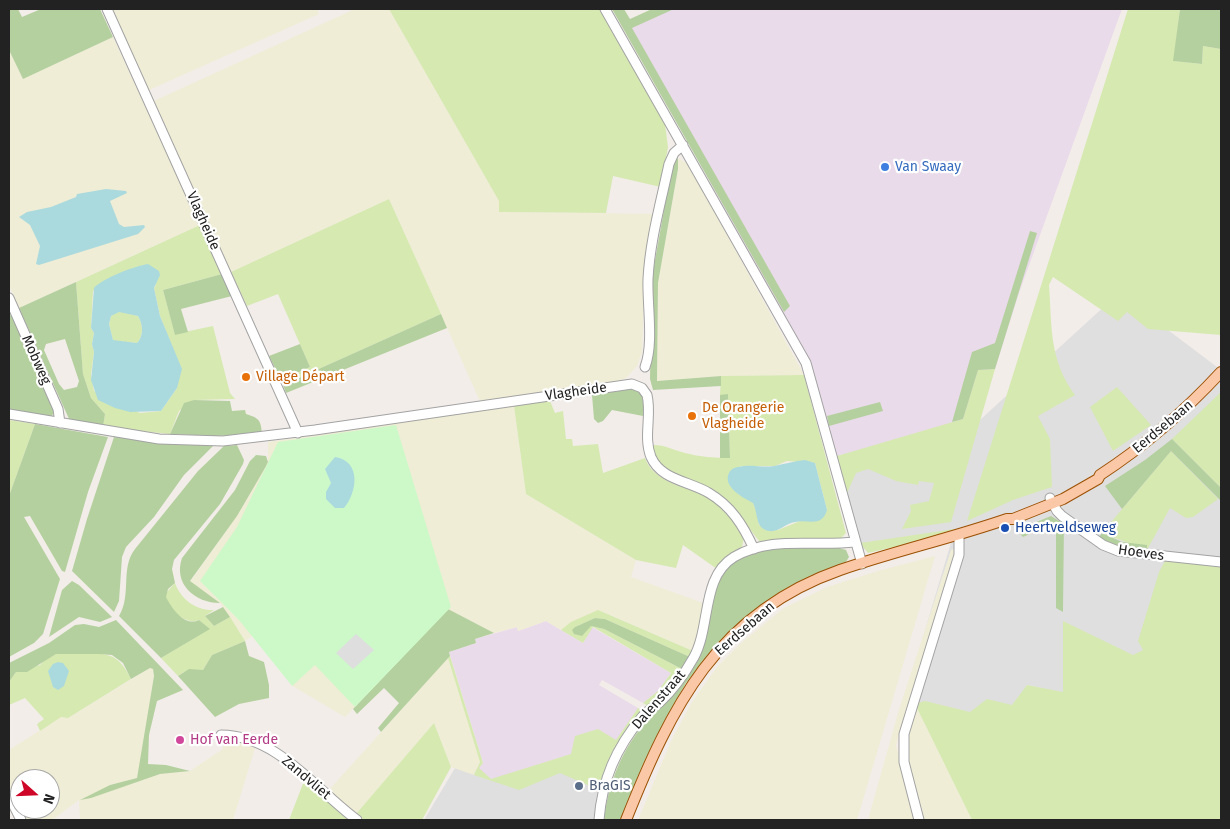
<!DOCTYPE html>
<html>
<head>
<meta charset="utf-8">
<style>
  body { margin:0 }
  #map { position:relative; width:1230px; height:829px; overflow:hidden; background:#f2ede9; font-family:"Fira Sans",sans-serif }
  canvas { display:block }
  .frame { position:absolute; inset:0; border:10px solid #222; pointer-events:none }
  .north { position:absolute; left:10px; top:769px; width:50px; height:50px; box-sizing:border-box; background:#fff; border:1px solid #a7a7a7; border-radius:50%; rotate:110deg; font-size:14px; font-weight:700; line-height:20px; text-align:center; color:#222 }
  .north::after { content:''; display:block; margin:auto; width:18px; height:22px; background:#ce0627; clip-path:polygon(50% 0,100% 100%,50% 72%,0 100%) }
</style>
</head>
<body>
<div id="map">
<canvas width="1230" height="829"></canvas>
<div class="frame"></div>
<div class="north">N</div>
</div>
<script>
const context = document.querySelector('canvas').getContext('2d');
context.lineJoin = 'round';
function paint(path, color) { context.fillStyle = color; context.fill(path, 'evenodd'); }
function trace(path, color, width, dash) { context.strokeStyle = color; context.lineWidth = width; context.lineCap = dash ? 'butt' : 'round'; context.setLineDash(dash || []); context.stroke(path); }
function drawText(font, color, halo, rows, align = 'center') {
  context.font = font + ' "Fira Sans",sans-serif'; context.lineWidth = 4.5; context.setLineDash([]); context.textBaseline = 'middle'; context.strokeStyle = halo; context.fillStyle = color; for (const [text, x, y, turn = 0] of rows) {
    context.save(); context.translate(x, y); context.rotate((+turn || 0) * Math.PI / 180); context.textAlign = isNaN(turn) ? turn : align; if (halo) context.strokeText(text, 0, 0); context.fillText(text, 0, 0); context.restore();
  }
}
const residential = new Path2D(`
  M1119 293 1221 370V685L1064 693 1027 685 1008 725 904 701 955 529 862 550 834 456 970 429Z
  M455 768 562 770 612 788 607 820H424Z`);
const industrial = new Path2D(`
  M664 9H1122L1019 293 995 369H992L970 429 834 456 812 368 624 26Z
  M546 621 583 643 592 627 671 673 658 691 643 703 602 680 599 685 638 708 616 741 491 779 478 768 483 763 449 652 476 643 475 639 517 627 518 631Z`);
const farmland = new Path2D(`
  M112 9H317L319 14 149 90Z
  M355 9H389L499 201V212L657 214 644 294 642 352 637 366 626 378 610 384 480 401 389 199 231 272 154 101Z
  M113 37 200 225 19 308 9 285V50L23 79Z
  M678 158 688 164 804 375 721 376 657 381 658 283 678 169Z
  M514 406 526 494 636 560 631 577 703 603 702 617 693 651 603 612 561 630 546 621 518 631 517 627 494 633 448 609 345 717 291 685 313 666 254 635 245 641 220 603 190 582 237 516 268 462V442Z
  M957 548 896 745 916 820H868L898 713 951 550Z
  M935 556 857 820H638L672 739 692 702 718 666 741 643 784 608 827 587 878 571Z
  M448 658 480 762 474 775 451 767 434 723 356 814 328 791Z
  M150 668 153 669 154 676 137 778 110 785 114 789 160 774 190 771 223 749 224 740 239 742 255 748 233 820H80L79 800 52 820H25L20 809H50V779H20V808L9 787V750L61 717 68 718Z
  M915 704 972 820H922L909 770 906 742Z`);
const grass = new Path2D(`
  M389 9H599L665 124 668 147 661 187 613 176 606 213 499 212V201Z
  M1128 9H1180L1174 61 1202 64 1203 46 1221 49V335L1148 329 1127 312 1118 321 1053 277 1049 285C1052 328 1049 359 1075 395L1038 416 1050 439 1052 487 1013 500 967 521Z
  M389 199 441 314 283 385 281 380 310 367 278 294 247 306 231 272Z
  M200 225 222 274 163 290 175 334 213 326 230 393 235 399 194 400 179 411 170 434 103 427 105 414 91 398 83 374 76 282ZM121 273 156 285 154 288 160 316 173 349 177 388 161 411 140 413 94 391 91 375 94 352 92 344 94 333 91 328 93 291 105 281Z
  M119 311 138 316C143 324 144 336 137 343L113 341 109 324 111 316Z
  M995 369 951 522 902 529 911 511 910 505 929 501 934 483 919 481 918 485 896 481 868 469 856 473 847 493 837 456 963 419 978 370Z
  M804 375 846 533 840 539 802 538 764 543 759 541 733 507 662 467 655 457 653 445C666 445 673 450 685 453 700 457 715 458 730 458L728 395H720L721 376ZM787 461 815 463 827 510 778 530 759 525 756 510 740 466H775Z
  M1117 387 1151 425 1113 451 1090 407Z
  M1221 392V488L1172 439Z
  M550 401 555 413 563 411 566 439H572L573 446 598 444 603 473 645 458C654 483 686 486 707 497 722 505 736 522 744 537L742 547 717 569 683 545 676 568 636 560 526 494 514 406Z
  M9 420 35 424 9 496Z
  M1171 451 1218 499 1193 517 1186 518 1170 508 1147 550 1102 533Z
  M955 529 954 533 868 553 860 543Z
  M1165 561 1221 566V820H972L915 704 925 701 970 712 987 699 1012 705 1027 685 1063 692V621L1133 655 1143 650 1138 641 1159 572Z
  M175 583C181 600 197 611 214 610L205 616 214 626 230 617 245 641 212 655 203 670 184 672 178 676 161 658 209 629 199 620C186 626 164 607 166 593Z
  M598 610 693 651 690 657 605 619 595 618 575 627 591 626 604 629 682 669 653 704 648 706 643 703 658 691 671 673 593 627 583 643 561 630 571 622Z
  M78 653C107 654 117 651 131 679L68 718 61 717 40 731 37 724 44 719 25 698 9 705V682L16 672 40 665 47 658 56 654Z
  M450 656 483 763 479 768 491 779 571 754 575 736 598 729 616 740 638 708 641 710 642 714 599 790 560 773 519 790 474 775 480 762 448 658Z
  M434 723 451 767 422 820H364L356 814Z
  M304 781 353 820H289Z`);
const forest = new Path2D(`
  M9 9H18L22 17 41 9H100L113 37 23 79 9 50Z
  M612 9H624L630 19 652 9H674L632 28 790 306 784 312Z
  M1180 9H1221V49L1203 46 1202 64 1173 61Z
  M678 158V169L658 283 657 381 721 376V386L653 390 650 379 652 277 672 165Z
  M1030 231 1037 233 995 369 978 370 963 419 952 422 972 352 995 343Z
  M222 274 232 296 181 309 188 332 175 335 163 290Z
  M76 282 83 374 91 398 105 414 103 427 70 421 19 308ZM65 339 79 381 77 387 64 390 59 384 44 350 46 344Z
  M15 313 55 410 51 418 9 411V316Z
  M441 314 447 328 286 393 283 385Z
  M300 344 310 367 281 380 269 356Z
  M632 389C646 392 643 404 643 416L612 410 603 421 598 423 594 419 592 395Z
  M728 394 730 458H720V395Z
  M194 400 230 401 232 411 245 410 246 414C259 418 261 420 262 434L216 436 170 434 184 403Z
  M880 402 883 411 829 426 827 416Z
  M35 424 108 437 88 492 65 572 62 571 30 516 24 517 60 579 43 634 34 643 9 657V496Z
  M114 437 214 445 184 475 154 517 126 547 122 557 119 601 114 612 72 571 87 519Z
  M1172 439 1221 488V501L1171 451 1122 509 1105 486 1145 460Z
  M237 445 244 460 243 464 220 504 174 560 172 569 175 583 168 589 166 597C172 609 185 627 199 620L210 629 161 658 119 616C132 595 120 568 135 549L198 471 224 446Z
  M256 455 266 456 268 462 265 468 237 516 190 581 220 603C195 603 173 584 182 558L235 490 250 461Z
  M1051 516 1064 524 1063 612 1056 608V531L1048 526 1023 537 1017 530Z
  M1102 533 1122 542 1147 545V550C1130 548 1113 547 1099 537Z
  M781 547 839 548 846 550 849 557 844 565 720 643 708 656 686 683 666 718 623 820H604C608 785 621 751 644 724 664 702 689 680 701 653 712 628 710 589 726 570 739 553 762 551 781 547Z
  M72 581 79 585 112 617 100 622 79 617 49 637 62 590Z
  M223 607 230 617 214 626 205 616Z
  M448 609 494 633 475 639 476 643 449 652 450 656 381 732 378 728 399 703 384 688 357 714 353 709Z
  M595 618 605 619 690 657 682 669 604 629 591 626 582 636 574 634 572 630 575 627Z
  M116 620 183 690 157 701 149 735 148 764 166 765 190 771 160 774 91 798 80 800 110 785 137 778 154 676 153 669 150 668 131 679 123 663 112 655 99 654H56L27 672H16L9 682V663L49 643 75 625 84 624 99 627Z
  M245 641 249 656 264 662 269 685V698L239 704 215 717 178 676 189 669 203 670 212 655Z`);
const park = new Path2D(`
  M396 425 451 607 355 707 315 665 292 686 239 620 200 581 237 527 278 442Z`);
const parking = new Path2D(`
  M356 634 374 650 353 669 336 653Z`);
const water = new Path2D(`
  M106 189 126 191 127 193 110 201 119 224 124 227 144 225 145 227 138 234 39 265 36 264 40 246 30 225 19 217 27 212 51 207 76 197 77 194Z
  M148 264 159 271 160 275 154 288 160 316 182 369 177 388 161 411 130 412 115 408 98 400 91 380 94 352 92 344 94 333 91 328 94 288C103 278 135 266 148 264ZM119 312 138 316C143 324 144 336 137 343L113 340 109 324 111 316Z
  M335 457C362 461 357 493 344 508H335L326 499V492L331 483 325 469Z
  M805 460 815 463 827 510C822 528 808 519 795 522 783 524 775 537 762 528 756 523 757 510 753 503 744 498 722 487 729 473 731 469 735 467 739 467 750 464 763 468 774 466 785 464 794 461 805 460Z
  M58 662 63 663 69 671 64 686 58 690 53 687 48 671 53 664Z`);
const minor = new Path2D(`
  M107 9 298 433
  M605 9 806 363 862 564
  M9 298 58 409 60 423
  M645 367C654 343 647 305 648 279 650 240 661 202 669 164L674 153 683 145
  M9 414 159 439 223 441 315 430 632 384 642 388 647 395C652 415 643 437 651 457 661 480 689 481 709 493 731 506 743 525 754 549
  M1050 498 1057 511 1062 516 1103 545 1118 551 1221 562
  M221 735C277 735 316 790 357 820
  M9 796 21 820
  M599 820C602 780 616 748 642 717 647 711 654 707 660 702 673 690 685 673 694 657 711 626 701 577 734 557 771 535 814 547 854 542
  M919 820 904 762V734L959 555V536`);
const major = new Path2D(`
  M626 820C671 707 717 613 840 570 895 551 952 538 1007 519H1013L1063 499 1098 479 1100 475C1146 445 1184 412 1221 372`);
const markers = [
  [885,167,5,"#3f7fe0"],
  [246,377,5,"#e8710a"],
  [692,416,5,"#e8710a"],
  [1005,528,5,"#1a4fb4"],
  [180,740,5,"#d1479c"],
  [579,786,5,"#5c6f8a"]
];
const shopNames = [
  ["Van Swaay",895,167]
];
const streetNames = [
  ["Vlagheide",203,221,66],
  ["Mobweg",36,360,66],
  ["Vlagheide",576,392,-8],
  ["Eerdsebaan",1163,427,-40],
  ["Hoeves",1141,553,8],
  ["Eerdsebaan",745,629,-41],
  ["Dalenstraat",659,700,-49],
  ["Zandvliet",306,778,40]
];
const foodNames = [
  ["Village Départ",256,377],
  ["De Orangerie",702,408],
  ["Vlagheide",702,424]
];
const transitNames = [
  ["Heertveldseweg",1015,528]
];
const hotelNames = [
  ["Hof van Eerde",190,740]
];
const serviceNames = [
  ["BraGIS",589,786]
];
paint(residential, '#e0dfdf');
paint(industrial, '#eadbea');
paint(farmland, '#efedd5');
paint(grass, '#d6e9b1');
paint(forest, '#b5d09f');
paint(park, '#cdf9c9');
paint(parking, '#dedede');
paint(water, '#abdade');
trace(minor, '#a3a3a3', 11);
trace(major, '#9b5004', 12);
trace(minor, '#fff', 9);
trace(major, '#fac8a6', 10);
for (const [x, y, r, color] of markers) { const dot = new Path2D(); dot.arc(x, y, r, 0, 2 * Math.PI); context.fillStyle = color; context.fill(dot); trace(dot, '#fff', 2); }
drawText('14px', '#366cbe', '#fff', shopNames, 'left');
drawText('14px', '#222', '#fff', streetNames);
drawText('14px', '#c56008', '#fff', foodNames, 'left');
drawText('14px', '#164399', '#fff', transitNames, 'left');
drawText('14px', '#b23c85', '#fff', hotelNames, 'left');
drawText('14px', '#4e5e75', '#fff', serviceNames, 'left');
</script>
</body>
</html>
